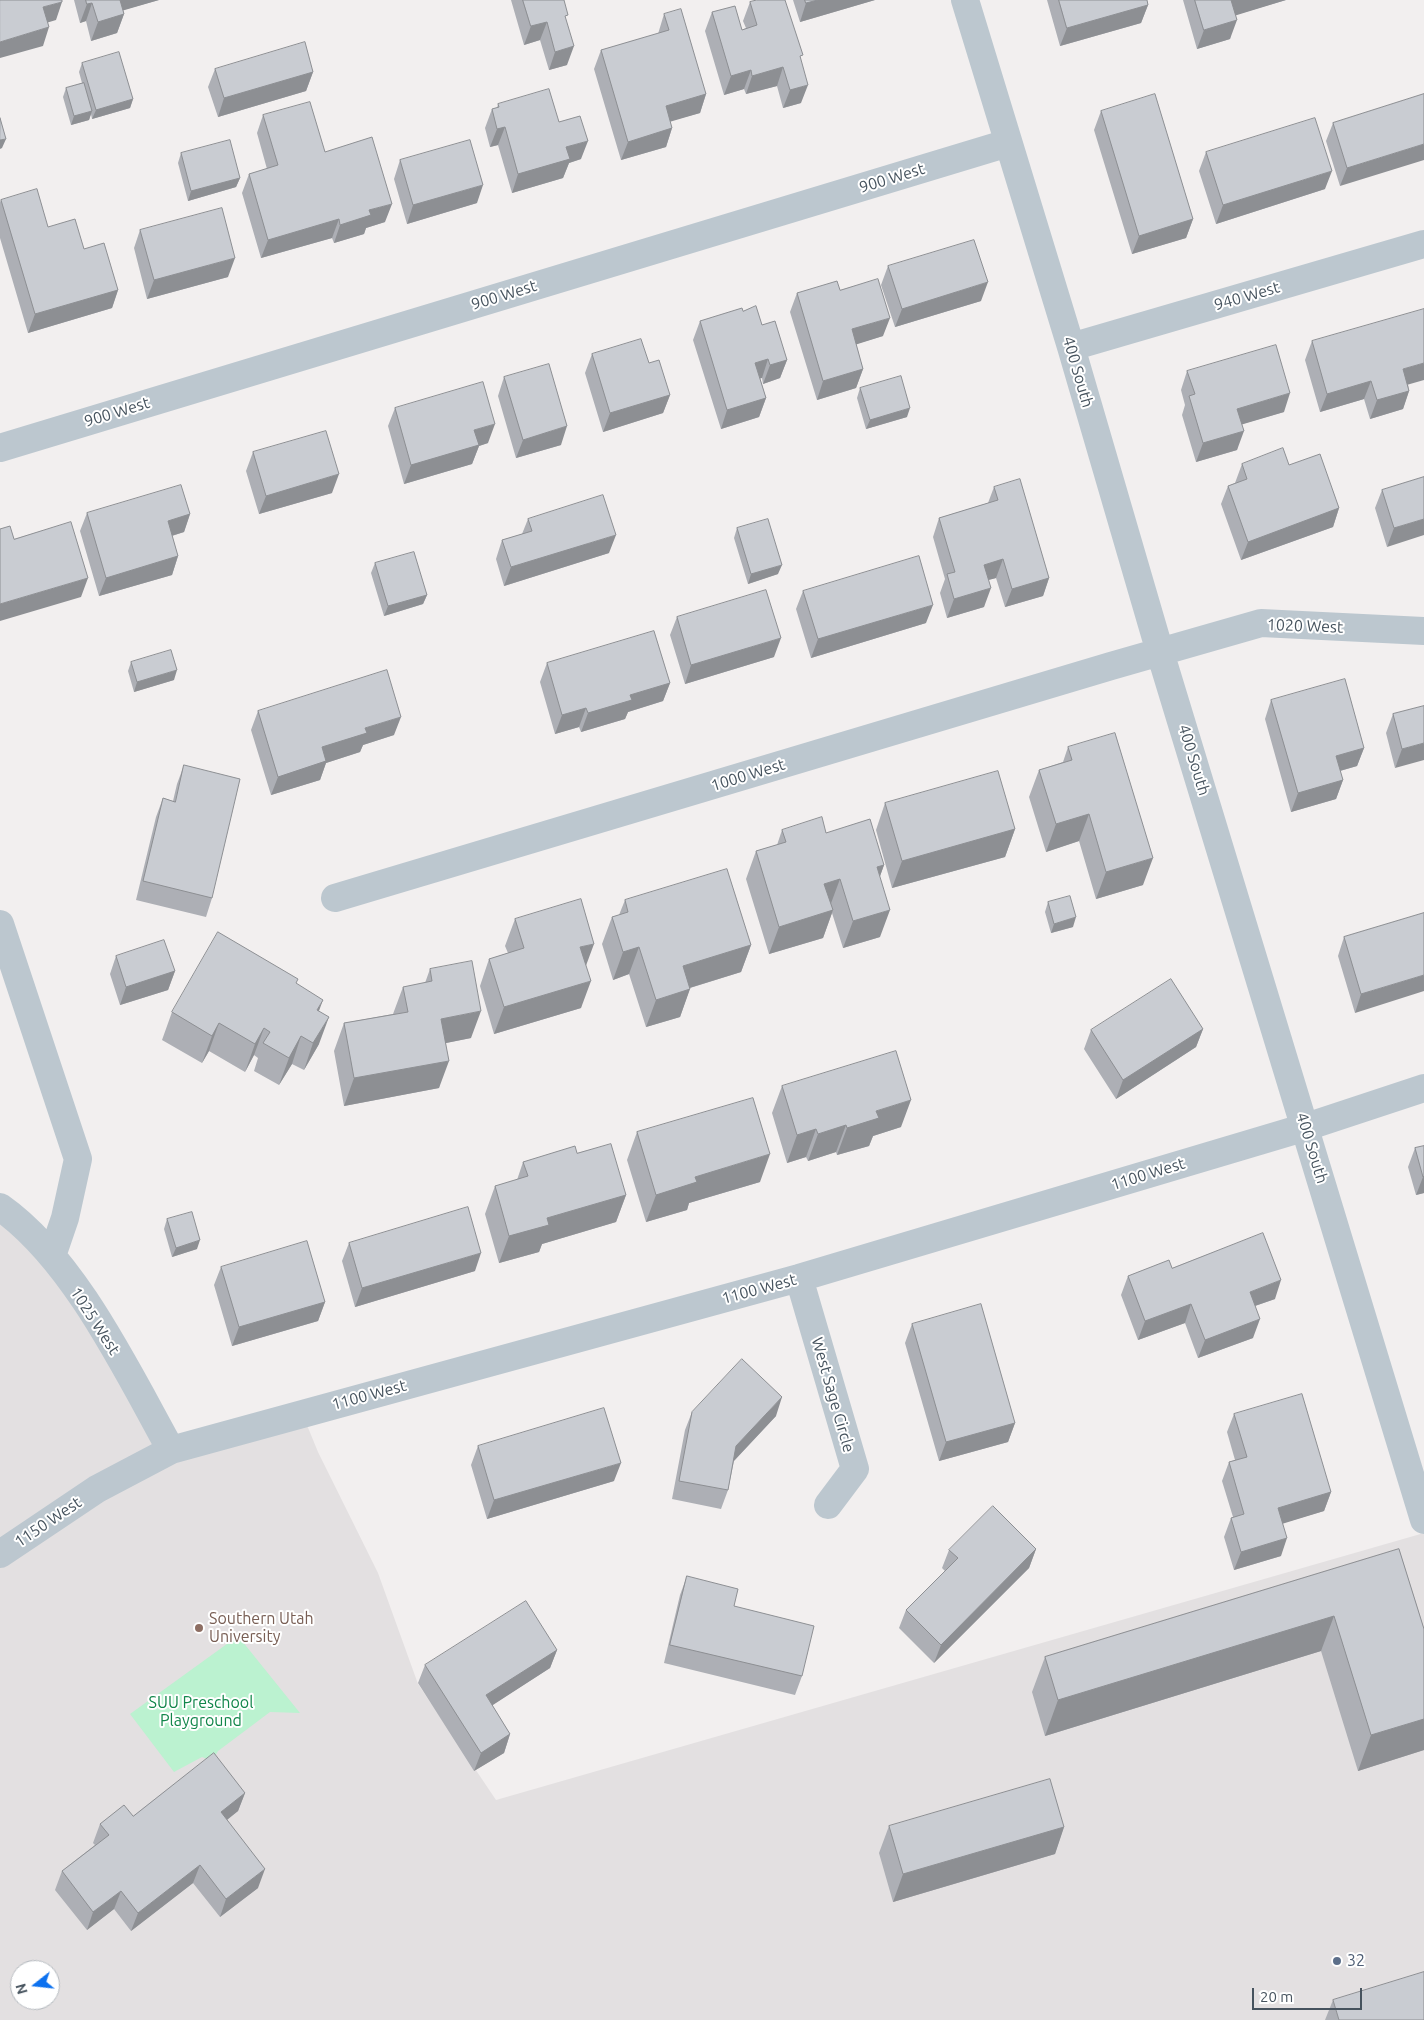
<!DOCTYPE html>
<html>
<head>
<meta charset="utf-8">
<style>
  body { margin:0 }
  #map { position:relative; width:1424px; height:2020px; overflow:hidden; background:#f2efef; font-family:Ubuntu,sans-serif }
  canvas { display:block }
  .north { position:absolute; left:10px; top:1960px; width:50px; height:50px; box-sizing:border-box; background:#fff; border:1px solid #b5babf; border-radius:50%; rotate:254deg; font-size:14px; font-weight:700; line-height:20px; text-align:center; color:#46535e }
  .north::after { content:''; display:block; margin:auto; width:18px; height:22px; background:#0c71ef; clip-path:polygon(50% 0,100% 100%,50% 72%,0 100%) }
  .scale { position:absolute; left:1252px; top:1988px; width:110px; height:22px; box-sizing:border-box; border:2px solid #46535e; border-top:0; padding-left:6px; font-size:15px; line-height:18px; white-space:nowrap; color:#46535e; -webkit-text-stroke:4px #fff; paint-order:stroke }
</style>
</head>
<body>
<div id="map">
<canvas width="1424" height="2020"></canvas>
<div class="north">N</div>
<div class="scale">20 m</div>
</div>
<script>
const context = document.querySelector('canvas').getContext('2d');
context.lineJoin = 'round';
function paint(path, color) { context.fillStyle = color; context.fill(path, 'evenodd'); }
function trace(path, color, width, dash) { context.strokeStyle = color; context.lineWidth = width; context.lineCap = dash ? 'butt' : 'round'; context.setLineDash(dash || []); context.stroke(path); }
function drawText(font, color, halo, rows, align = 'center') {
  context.font = font + ' Ubuntu,sans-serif'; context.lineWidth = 4; context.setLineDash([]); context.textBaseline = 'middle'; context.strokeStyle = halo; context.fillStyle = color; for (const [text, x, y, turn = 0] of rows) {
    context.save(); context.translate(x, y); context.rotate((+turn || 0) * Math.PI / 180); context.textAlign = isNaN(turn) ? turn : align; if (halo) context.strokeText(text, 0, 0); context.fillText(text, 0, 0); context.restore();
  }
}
const education = new Path2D(`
  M0 1207 12 1216 171 1449 302 1413 318 1452 378 1573 418 1684 496 1800 1424 1533V2020H0ZM20 1970H50V2000H20Z`);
const green = new Path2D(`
  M238 1636 300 1713 270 1712 218 1751 212 1761 202 1757 174 1772 130 1714Z`);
const minor = new Path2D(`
  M965 0 1071 347 1160 652 1424 1520
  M1071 347 1424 244
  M0 448 1008 143
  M335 898 1111 666 1261 623 1424 631
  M0 924 78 1159 65 1218 52 1256
  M0 1207C74 1259 127 1371 171 1450
  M799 1278 855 1469 828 1505
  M0 1554 97 1489 171 1450 799 1278 1306 1127 1424 1088`);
const wall = new Path2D(`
  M74 0H159L123 10 124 14 117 33 91 41 86 21 80 23Z
  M511 0H564L567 65 549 70 540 40 524 45Z
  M793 0H875L800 22Z
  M1047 0H1147L1148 5 1141 23 1060 46Z
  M1183 0H1286L1235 15 1230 39 1197 49Z
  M750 2 801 61V103L783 108 777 86 746 94 744 89 724 95 705 31 712 12 742 30 746 28 743 21Z
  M664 14 706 94 700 113 670 121 672 128 666 147 621 160 594 69 601 50 658 34Z
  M82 63 133 99 130 108 92 119 91 114 89 120 71 125 63 97 66 88 82 83 79 72Z
  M215 69 313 72 306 91 218 117 208 87Z
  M1424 94 1340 186 1326 141 1333 123Z
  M498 104 559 122 581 159 569 163 563 178 512 193 498 145 490 147 485 128 492 109 497 108Z
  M1101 111 1193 219 1186 238 1132 254 1094 130Z
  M263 115 325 152 385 222 366 228 364 234 334 243 332 238 261 258 242 193 249 174 267 169 257 133Z
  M1206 152 1325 189 1216 224 1199 171Z
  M181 153 240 178 236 187 188 201 178 163Z
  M400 160 477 203 407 224 394 179Z
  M1 200 84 249 118 290 112 308 28 333 0 238V202Z
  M140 230 228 277 147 299 134 248Z
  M888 266 981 301 895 327 881 285Z
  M840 290 883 336 856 344 863 369 856 388 817 400 790 312 797 293Z
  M743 311 762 325 787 360 780 378 763 384 762 378H760L766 398 759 417 721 429 693 340 700 321Z
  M1312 341 1408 384 1409 391 1403 409 1370 419 1364 399 1320 412 1305 360Z
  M592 354 649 363 670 395 663 413 603 432 585 373Z
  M1187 371 1284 412 1242 424 1237 450 1196 462 1182 415 1185 405 1181 390Z
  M504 377 561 445 516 458 498 396Z
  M860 388 907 417 866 429 857 398Z
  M395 408 488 443 479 446 472 464 404 484 388 426Z
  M253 452 332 493 259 514 246 471Z
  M1242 464 1289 465 1339 508 1333 527 1241 560 1221 504 1228 486 1235 483Z
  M1424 477 1387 547 1375 508 1382 490Z
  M994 487 1049 578 1043 596 1005 607 996 578 988 580 984 607 947 618 940 593 945 579 933 537 939 518 988 503Z
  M87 513 190 514 184 532 172 536 178 556 172 575 99 596 80 531Z
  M528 519 609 553 504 586 496 559 502 540 522 534Z
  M737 528 778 574 748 584 734 538Z
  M375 563 427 595 423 604 384 616 371 573Z
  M803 591 926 623 811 658 796 609Z
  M677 617 774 657 685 684 670 635Z
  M131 662 174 680 134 692 128 671Z
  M547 663 670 683 663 701 628 712 625 719 581 732 579 727 555 734 540 682Z
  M1271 700 1364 748 1357 766 1340 771 1343 780 1336 799 1291 812 1265 719Z
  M1424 706 1395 768 1386 733 1393 714Z
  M258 711 394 735 363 745 360 752 326 763 320 780 271 795 251 730Z
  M1068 747 1143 885 1096 899 1079 841 1046 852 1029 797 1039 770 1063 762Z
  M184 765 212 898 206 917 136 900 156 817 163 798 173 801 177 784Z
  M885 803 1015 829 1005 857 892 888 876 830Z
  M782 830 826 833 884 865 880 876V937L843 948 832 913 823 938 769 954 746 879 756 851 777 845Z
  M625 900 751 945 741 972 690 988 680 1017 646 1027 629 974 613 980 602 944 612 917 619 915Z
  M1048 902 1073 927 1051 933 1045 912Z
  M1424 913 1355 1013 1338 956 1344 937Z
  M515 919 586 965 581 1008 494 1034 480 986 489 959 508 953 505 946Z
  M116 956 175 971 168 990 120 1005 110 974Z
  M430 969 471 1038 446 1043 439 1088 344 1106 334 1051 344 1023 393 1014 403 987 425 983Z
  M296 984 319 1012V1044L304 1070 292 1064 279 1085 254 1071 258 1058 254 1055 245 1072 209 1051 202 1063 162 1040 172 1012Z
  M1203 1029 1196 1047 1116 1099 1084 1049 1091 1030Z
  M782 1086 901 1127 873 1136 869 1146 837 1155 836 1152 808 1161 806 1157 787 1163 772 1113Z
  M637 1132 760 1182 689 1203 687 1210 646 1222 627 1160Z
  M1424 1146V1193L1416 1195 1408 1167 1415 1148Z
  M577 1153 626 1195 616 1222 542 1244 539 1252 499 1263 485 1214 495 1186 517 1180 523 1162Z
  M167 1219 197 1249 172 1257 164 1229Z
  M349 1243 475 1271 355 1307 342 1261Z
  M221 1267 325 1302 318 1321 232 1346 214 1285Z
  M1172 1268 1275 1299 1255 1306 1253 1338 1198 1358 1185 1323 1138 1340 1121 1295 1128 1276Z
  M912 1324 1015 1423 1008 1442 939 1461 905 1343Z
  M692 1412 776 1416 734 1461 728 1490 721 1509 672 1499 685 1430Z
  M1234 1414 1331 1492 1324 1511 1283 1523 1281 1556 1234 1570 1224 1537 1231 1518 1233 1517 1222 1481 1229 1462 1235 1460 1227 1432Z
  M478 1446 614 1481 487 1519 471 1465Z
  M1036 1549 1029 1568 934 1663 899 1628 906 1610 945 1571 942 1568 949 1550Z
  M1399 1549 1424 1629V1750L1358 1771 1321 1651 1045 1736 1032 1692 1045 1657Z
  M687 1576 734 1606 802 1676 795 1695 664 1663 680 1595Z
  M557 1650 550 1668 492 1705 510 1734 504 1753 474 1771 418 1683 425 1665Z
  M245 1793 238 1811 227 1820 258 1888 220 1917 193 1883 131 1931 114 1909 87 1930 55 1890 62 1871 95 1845 93 1843 100 1824 133 1816Z
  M889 1826 1064 1827 1055 1854 893 1902 879 1853Z
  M1333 2000 1339 2020H1325Z`);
const shadedWall = new Path2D(`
  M116 0H159L111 14Z
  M818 0H875L800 22 806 3Z
  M1231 0H1286L1224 19Z
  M62 2 56 20 36 26 43 7Z
  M92 3 86 21 80 23 87 4Z
  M1148 5 1141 23 1060 46 1067 28Z
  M124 14 117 33 91 41 98 22Z
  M1237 20 1230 39 1197 49 1204 30Z
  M547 22 540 40 524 45 531 26Z
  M49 27 43 46 0 58V42Z
  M574 46 567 65 549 70 555 52Z
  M783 67 777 86 746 94 752 76Z
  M751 70 744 89 724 95 731 76Z
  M313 72 306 91 218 117 224 98Z
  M808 85 801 103 783 108 790 90Z
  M706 94 700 113 659 125 666 106Z
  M133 99 130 108 92 119 96 110Z
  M92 111 89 120 71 125 74 116Z
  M505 127 498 145 490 147 497 129Z
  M672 128 666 147 621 160 628 142Z
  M6 139 2 148 0 149V140Z
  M588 141 581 159 569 163 563 178 512 193 518 174 566 147Z
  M1424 144V160L1340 186 1347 168Z
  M1332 171 1325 189 1216 224 1223 205Z
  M240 178 236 187 188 201 191 191Z
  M483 185 477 203 407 224 413 205Z
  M392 204 385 222 366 228 364 234 334 243 340 225 369 210Z
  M339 219 332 238 261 258 268 240Z
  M1193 219 1186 238 1132 254 1139 236Z
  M235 258 228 277 147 299 154 280Z
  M988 282 981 301 895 327 902 309Z
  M118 290 112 308 28 333 35 314Z
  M890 318 883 336 845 348 852 329Z
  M768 359 762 378 748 382 755 363Z
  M787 360 780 378 763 384 770 365Z
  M1424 363V380L1396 388 1403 369Z
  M863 369 856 388 817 400 823 381Z
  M1371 381 1364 399 1320 412 1327 394Z
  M1409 391 1403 409 1370 419 1377 400Z
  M1290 393 1284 412 1230 428 1237 409Z
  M670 395 663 413 603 432 610 413Z
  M766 398 759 417 721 429 727 410Z
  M910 408 907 417 866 429 870 420Z
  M495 424 488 443 479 446 472 464 404 484 411 465 474 430Z
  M567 426 561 445 516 458 523 440Z
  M1244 431 1237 450 1196 462 1203 443Z
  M339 474 332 493 259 514 266 496Z
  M1339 508 1333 527 1241 560 1248 542Z
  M190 514 184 532 161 539 168 521Z
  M1424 519V535L1387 547 1394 528Z
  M616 535 609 553 504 586 511 567Z
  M178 556 172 575 99 596 106 578Z
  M1003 559 996 578 977 583 984 565Z
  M782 565 778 574 748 584 751 574Z
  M88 578 81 597 0 621V604Z
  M1049 578 1043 596 1005 607 1012 589Z
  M991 588 984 607 947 618 954 599Z
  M427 595 423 604 384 616 388 606Z
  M933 605 926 623 811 658 818 639Z
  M781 638 774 657 685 684 691 665Z
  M177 670 174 680 134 692 137 682Z
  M670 683 663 701 628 712 625 719 581 732 588 713 630 695Z
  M586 708 579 727 555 734 562 715Z
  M401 717 394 735 363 745 360 752 326 763 320 780 271 795 278 777 322 747 365 728Z
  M1424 743V760L1395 768 1402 749Z
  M1364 748 1357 766 1329 774 1336 756Z
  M1343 780 1336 799 1291 812 1298 793Z
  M1089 814 1079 841 1046 852 1056 824Z
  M1015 829 1005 857 892 888 902 861Z
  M1153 858 1143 885 1096 899 1106 872Z
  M884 865 874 893 877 867Z
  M840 879 830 906 824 884Z
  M833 910 823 938 769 954 779 927Z
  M890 910 880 937 843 948 853 921Z
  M1076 917 1073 927 1051 933 1054 924Z
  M594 944 584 971 580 947Z
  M751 945 741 972 673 993 683 966Z
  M639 947 629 974 613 980 623 952Z
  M175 971 168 990 120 1005 126 987Z
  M1424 975V991L1355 1013 1361 994Z
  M591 981 581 1008 494 1034 504 1007Z
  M690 989 680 1017 646 1027 656 1000Z
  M323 1000 313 1027 317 1010Z
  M481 1011 471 1038 431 1046 441 1019Z
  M329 1017 319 1044 304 1070 313 1043Z
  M219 1023 209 1051 202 1063 212 1036Z
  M264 1028 254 1055 245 1072 255 1044Z
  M1203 1029 1196 1047 1116 1099 1123 1080Z
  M301 1036 292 1064 279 1085 289 1058Z
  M449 1061 439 1088 344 1106 354 1078Z
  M911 1100 901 1127 873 1136 869 1146 837 1155 847 1128 876 1111Z
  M846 1125 836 1152 808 1161 818 1134Z
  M816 1129 806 1157 787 1163 797 1135Z
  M770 1154 760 1182 689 1203 687 1210 646 1222 656 1195 695 1177Z
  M1424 1176V1193L1416 1195 1423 1177Z
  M626 1195 616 1222 542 1244 539 1252 499 1263 509 1236 547 1218Z
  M200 1240 197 1249 172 1257 176 1248Z
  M481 1253 475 1271 355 1307 362 1288Z
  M1281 1280 1275 1299 1243 1310 1250 1292Z
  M325 1302 318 1321 232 1346 239 1327Z
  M1191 1304 1185 1323 1138 1340 1145 1321Z
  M1260 1319 1253 1338 1198 1358 1205 1340Z
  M782 1397 776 1416 730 1465 736 1446Z
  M1015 1423 1008 1442 939 1461 946 1442Z
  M621 1463 614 1481 487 1519 494 1500Z
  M1331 1492 1324 1511 1272 1527 1278 1508Z
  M1287 1538 1281 1556 1234 1570 1241 1552Z
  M1036 1549 1029 1568 934 1663 941 1645Z
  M1334 1616 1321 1651 1045 1736 1058 1700Z
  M557 1650 550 1668 479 1714 486 1695Z
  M1424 1719V1750L1358 1771 1371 1735Z
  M510 1734 504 1753 474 1771 481 1753Z
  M245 1793 238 1811 214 1830 221 1812Z
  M1064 1827 1055 1854 893 1902 903 1874Z
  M200 1865 193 1883 131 1931 138 1913Z
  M265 1869 258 1888 220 1917 226 1899Z
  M121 1891 114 1909 87 1930 93 1912Z`);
const building = new Path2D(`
  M0 0H62V2L43 7 49 27 0 42Z
  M86 0H120L124 14 98 22 92 3 87 4Z
  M523 0H564L568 15 565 16 574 46 555 52 547 22 531 26Z
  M757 0H785L803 55 800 56 808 85 790 90 783 67 752 76 751 70 731 76 712 12 735 6 742 30 757 25 750 2Z
  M805 0H818L806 3Z
  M1059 0H1147L1148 5 1067 28Z
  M1195 0H1231L1237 20 1204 30Z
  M681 9 706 94 666 106 672 128 628 142 601 50 669 30 664 14Z
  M305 42 313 72 224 98 215 69Z
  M119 52 133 99 96 110 82 63Z
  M84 83 92 111 74 116 66 88Z
  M549 89 559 122 580 116 588 141 566 147 570 159 518 174 505 127 497 129 492 109 499 107 498 104Z
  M1155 94 1193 219 1139 236 1101 111Z
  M1424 94V144L1347 168 1333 123Z
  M310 102 325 152 372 137 392 204 369 210 371 215 340 225 339 219 268 240 249 174 278 165 263 115Z
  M0 118 6 139 0 140Z
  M1315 118 1332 171 1223 205 1206 152Z
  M230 140 240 178 191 191 181 153Z
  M470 140 483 185 413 205 400 160Z
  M37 189 48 227 75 219 84 249 104 243 118 290 35 314 1 200Z
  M222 208 235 258 154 280 140 230Z
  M974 240 988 282 902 309 888 266Z
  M878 279 890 318 852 329 863 369 823 381 797 293 837 281 840 290Z
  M756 306 762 325 775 321 787 360 770 365 768 359 755 363 766 398 727 410 700 321 742 308 743 311Z
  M1424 309V363L1403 369 1409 391 1377 400 1371 381 1327 394 1312 341Z
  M641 339 649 363 659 360 670 395 610 413 592 354Z
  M1276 345 1290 393 1237 409 1244 431 1203 443 1189 396 1195 394 1187 371Z
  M549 364 567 426 523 440 504 377Z
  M901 376 910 408 870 420 860 388Z
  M483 382 495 424 474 430 479 445 411 465 395 408Z
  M326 431 339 474 266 496 253 452Z
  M1283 448 1289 465 1320 454 1339 508 1248 542 1228 486 1247 479 1242 464Z
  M1424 477V519L1394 528 1382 490Z
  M1020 479 1049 578 1012 589 1003 559 984 565 991 588 954 599 947 574 955 572 939 518 998 500 994 487Z
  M181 485 190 514 168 521 178 556 106 578 87 513Z
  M603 495 616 535 511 567 502 540 532 531 528 519Z
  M768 519 782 565 751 574 737 528Z
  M71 522 88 578 0 604V529L10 526 14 539Z
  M414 552 427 595 388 606 375 563Z
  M919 556 933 605 818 639 803 591Z
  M766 590 781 638 691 665 677 617Z
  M654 631 670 683 630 695 632 700 588 713 586 708 562 715 547 663Z
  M171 650 177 670 137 682 131 662Z
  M387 670 401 717 365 728 367 733 322 747 326 761 278 777 258 711Z
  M1345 679 1364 748 1336 756 1343 780 1298 793 1271 700Z
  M1424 706V743L1402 749 1393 714Z
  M1115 733 1153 858 1106 872 1089 814 1056 824 1039 770 1072 760 1068 747Z
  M184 765 240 779 212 898 143 881 163 798 175 802Z
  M998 771 1015 829 902 861 885 803Z
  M822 817 826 833 870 819 884 865 877 867 890 910 853 921 840 879 824 884 833 910 779 927 756 851 786 842 782 830Z
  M727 869 751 945 683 966 690 989 656 1000 639 947 623 952 612 917 628 912 625 900Z
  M1070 896 1076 917 1054 924 1048 902Z
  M581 899 594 944 580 947 591 981 504 1007 489 959 524 948 515 919Z
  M1424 913V975L1361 994 1344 937Z
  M218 932 298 979 296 983 323 1000 317 1010 329 1017 313 1043 301 1036 289 1058 263 1043 270 1032 264 1028 255 1044 219 1023 212 1036 172 1012Z
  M164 940 175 971 126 987 116 956Z
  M472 961 481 1011 441 1019 449 1061 354 1078 344 1023 408 1012 403 987 432 981 430 969Z
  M1171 979 1203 1029 1123 1080 1091 1030Z
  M896 1051 911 1100 876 1111 879 1118 847 1128 846 1125 818 1134 816 1129 797 1135 782 1086Z
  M753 1098 770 1154 695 1177 697 1182 656 1195 637 1132Z
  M611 1144 626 1195 547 1218 549 1225 509 1236 495 1186 528 1176 523 1162 575 1146 577 1153Z
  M1424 1146V1176L1423 1177 1415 1148Z
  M468 1207 481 1253 362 1288 349 1243Z
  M192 1212 200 1240 176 1248 167 1219Z
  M1263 1233 1281 1280 1250 1292 1260 1319 1205 1340 1191 1304 1145 1321 1128 1276 1169 1260 1172 1268Z
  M307 1241 325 1302 239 1327 221 1267Z
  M981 1304 1015 1423 946 1442 912 1324Z
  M742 1359 782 1397 736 1446 728 1490 679 1481 692 1412Z
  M1302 1394 1331 1492 1278 1508 1287 1538 1241 1552 1231 1518 1244 1514 1229 1462 1247 1457 1234 1414Z
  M604 1408 621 1463 494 1500 478 1446Z
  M993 1506 1036 1549 941 1645 906 1610 958 1558 949 1550Z
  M1399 1549 1424 1629V1719L1371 1735 1334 1616 1058 1700 1045 1657Z
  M687 1576 738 1589 734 1606 814 1626 802 1676 670 1645Z
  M526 1601 557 1650 486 1695 510 1734 481 1753 425 1665Z
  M214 1753 245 1793 221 1812 265 1869 226 1899 200 1865 138 1913 121 1891 93 1912 62 1871 109 1835 100 1824 124 1805 133 1816Z
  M1050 1779 1064 1827 903 1874 889 1826Z
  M1424 1972V2020H1339L1333 2000Z`);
const markers = [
  [199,1628,5,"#8d6e63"],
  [1337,1961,5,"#5c6f8a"]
];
const streetNames = [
  ["900 West",892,178,-17],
  ["900 West",504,295,-17],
  ["940 West",1247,296,-16],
  ["400 South",1078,372,74],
  ["900 West",117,412,-17],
  ["1020 West",1305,626,2],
  ["400 South",1194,760,73],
  ["1000 West",748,775,-17],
  ["400 South",1312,1148,73],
  ["1100 West",1148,1174,-17],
  ["1100 West",759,1289,-15],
  ["1025 West",95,1321,57],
  ["1100 West",369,1395,-15],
  ["West Sage Circle",833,1395,74],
  ["1150 West",48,1522,-34]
];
const educationNames = [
  ["Southern Utah",209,1619],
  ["University",209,1637]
];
const parkNames = [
  ["SUU Preschool",201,1703],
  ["Playground",201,1721]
];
const serviceNames = [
  ["32",1347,1961]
];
paint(education, '#e3e0e1');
paint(green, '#bbf2d0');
trace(minor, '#bcc7cf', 28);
paint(wall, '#adafb5');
paint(shadedWall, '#8d8f93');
paint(building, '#c9ccd2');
trace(building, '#8d8f93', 1);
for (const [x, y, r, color] of markers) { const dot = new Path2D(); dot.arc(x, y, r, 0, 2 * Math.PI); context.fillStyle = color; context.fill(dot); trace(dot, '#fff', 2); }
drawText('16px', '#46535e', '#fff', streetNames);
drawText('16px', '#785e54', '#fff', educationNames, 'left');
drawText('16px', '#11864a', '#fff', parkNames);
drawText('16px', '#4e5e75', '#fff', serviceNames, 'left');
</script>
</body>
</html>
